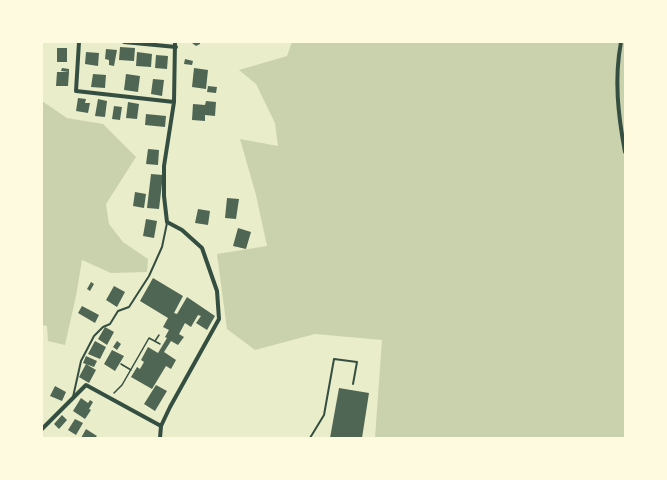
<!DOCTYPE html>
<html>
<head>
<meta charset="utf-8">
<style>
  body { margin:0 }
  #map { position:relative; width:667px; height:480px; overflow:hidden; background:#e9edc9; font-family:"Libre Baskerville",serif }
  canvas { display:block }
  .frame { position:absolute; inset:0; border:43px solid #fefae0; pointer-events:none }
</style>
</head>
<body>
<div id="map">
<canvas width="667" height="480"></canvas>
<div class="frame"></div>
</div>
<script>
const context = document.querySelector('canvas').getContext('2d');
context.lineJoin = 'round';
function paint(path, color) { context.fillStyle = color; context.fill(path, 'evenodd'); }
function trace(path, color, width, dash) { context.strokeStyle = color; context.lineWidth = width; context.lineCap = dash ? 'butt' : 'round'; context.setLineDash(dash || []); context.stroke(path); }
const green = new Path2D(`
  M292 42H625V438H375L382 340 315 334 255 350 227 329 217 254 267 246 256 195 240 139 278 146 275 123 256 84 239 70 287 56Z
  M42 101 67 118 103 124 136 157 106 204 109 224 123 242 148 259 147 272 111 273 82 260 76 296 65 345 48 341 47 326 42 325Z`);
const building = new Path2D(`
  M192 42H200V44L196 46 192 43Z
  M120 47 135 48 134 61 119 60Z
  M57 48H67V62H57Z
  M106 49 117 50 114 66 109 65V60L105 59Z
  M86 52 99 53 98 66 85 64Z
  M137 52 152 54 151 67 136 66Z
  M156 55 168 56 167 69 155 68Z
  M185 59 193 61 192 65 184 64Z
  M62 68 69 69V72L61 71Z
  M194 68 208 70 206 89 192 87Z
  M57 72H69L68 86H56Z
  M93 74 106 75 105 88 91 87Z
  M126 74 140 76 138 92 124 90Z
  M153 79 164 80 162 96 151 94Z
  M208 86 217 87 216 93 207 92Z
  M78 98 86 99 85 103H90L88 113 76 111Z
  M98 99 107 101 105 117 95 116Z
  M206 101 216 102 215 116 205 115V121L192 120 193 104 205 105Z
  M128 102 139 104 137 119 126 118Z
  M114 106 122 107 120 120 112 119Z
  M146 114 166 116 165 127 145 125Z
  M148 149 159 150 158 165 146 164Z
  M151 174 163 175 159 209 147 208Z
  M135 192 146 194 144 208 133 206Z
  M227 198 239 199 236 219 225 218Z
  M198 209 210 211 208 225 195 223Z
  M146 219 157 221 154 238 143 236Z
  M238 228 251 232 246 249 233 246Z
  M153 278 183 296 174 313 177 314 187 297 215 316 207 330 196 323 201 316 198 315 191 327 185 323 179 334 184 337 178 345 171 341 164 352 176 360 171 369 166 366 152 389 131 377 137 367 140 369 144 362 141 360 148 347 158 353 167 338 165 337 169 330 163 327 168 318 140 301Z
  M91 282 94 284 90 291 87 289Z
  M114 286 125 292 117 307 106 300Z
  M82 306 99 315 95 323 78 313Z
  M105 327 114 332 107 345 98 339Z
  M95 341 106 347 100 359 88 354Z
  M117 341 121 344 117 350 113 347Z
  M112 350 124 356 115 371 104 364Z
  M86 356 97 361 94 367 83 363Z
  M86 364 96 370 89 383 79 377Z
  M156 385 167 391 155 411 144 404Z
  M55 386 66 392 62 401 50 396Z
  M339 388 369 393 362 438H330Z
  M81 398 88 403 90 400 93 402 89 409 91 410 85 419 73 411Z
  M62 415 67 420 59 429 54 424Z
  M75 419 83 423 76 435 68 430Z
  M86 429 97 436 95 438H81Z`);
const path = new Path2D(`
  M155 341 159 335
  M121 364 131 370
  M114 393 122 385 149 338 160 344`);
const service = new Path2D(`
  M73 397 81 361 94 336 103 327 110 324 118 311 129 307 149 276 162 247 167 223
  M310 438 324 415 334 359 357 362 353 384`);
const minor = new Path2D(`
  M79 42 76 91 174 102
  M124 42 176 47
  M621 42C614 79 618 115 625 152
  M42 429 86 385 161 426
  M160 438 161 426 170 407 219 319 217 291 202 248 182 230 167 222 164 196V166L174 102 175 42`);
paint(green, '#cad2ad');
paint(building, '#4f6655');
trace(path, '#344e41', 1.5);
trace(service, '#344e41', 2);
trace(minor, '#344e41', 4);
</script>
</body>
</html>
